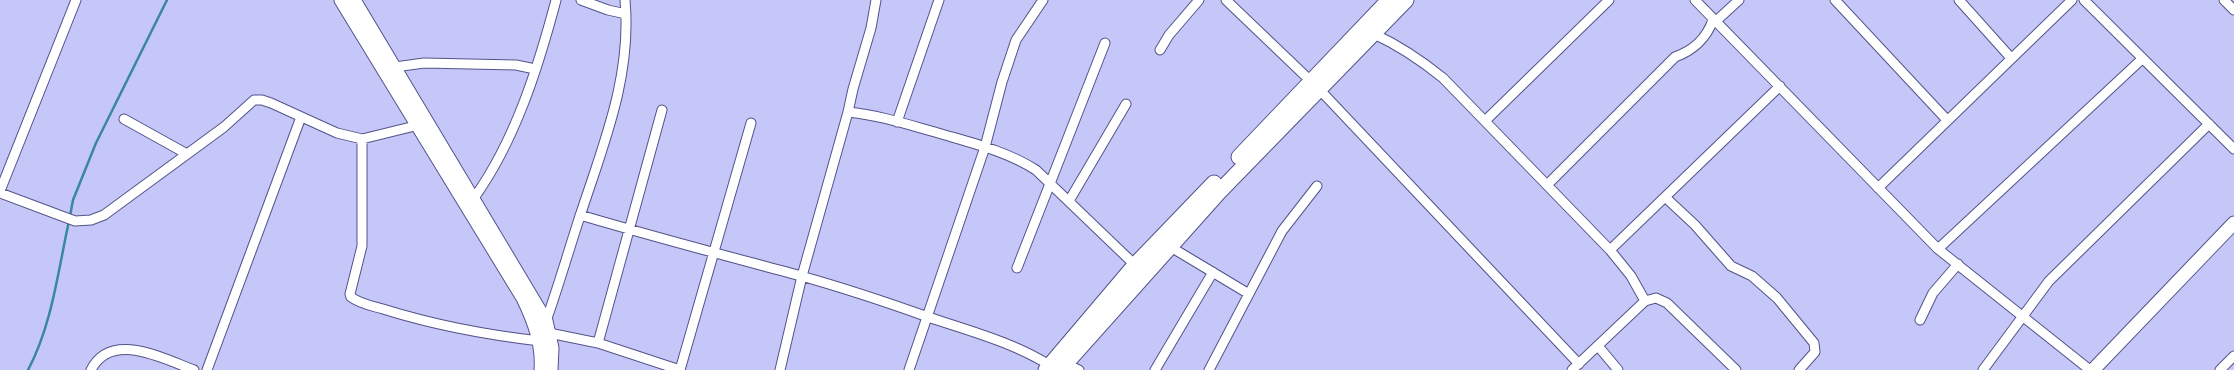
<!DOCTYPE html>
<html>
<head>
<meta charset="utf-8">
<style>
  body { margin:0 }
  canvas { display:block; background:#c5c7f9 }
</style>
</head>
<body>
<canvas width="2234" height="370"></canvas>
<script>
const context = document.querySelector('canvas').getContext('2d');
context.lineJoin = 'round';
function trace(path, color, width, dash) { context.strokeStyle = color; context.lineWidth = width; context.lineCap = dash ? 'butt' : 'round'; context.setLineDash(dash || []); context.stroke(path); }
const stream = new Path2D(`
  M70 216 73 200 96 143 167 0
  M28 370C52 325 58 271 69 221`);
const street = new Path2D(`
  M581 0 608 10 626 14
  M1226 0 1319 89 1579 364
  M1695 0 1938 249 2090 370
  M1835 0 1947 120
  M1959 0 2011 58
  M2084 0 2234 149
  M2224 0 2234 10
  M1715 22 1739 0
  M1374 34C1398 45 1422 61 1443 78L1610 250
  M1160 50 1169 35 1199 0
  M395 67 424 63 516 65 535 69
  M848 112 853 89 871 28 876 0
  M124 119 187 154
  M1485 121 1609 0
  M897 122 939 0
  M362 139V246L350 294 351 297C360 304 373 306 383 309 434 325 487 335 540 341
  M1547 185 1675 57C1694 50 1706 39 1713 20
  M1878 188 2072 0
  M0 191 76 0
  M0 193 75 221 91 220 104 215 224 127 254 100H262L271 103 337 133 362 139 419 125
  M1665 197 1695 225 1731 266 1752 276 1777 298 1814 343 1815 352 1799 370
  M474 198C515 141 538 68 556 0
  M1069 201 1126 104
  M580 215C654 237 727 256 801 276 844 288 886 302 928 317 970 331 1016 343 1054 368
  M1169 246 1249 294
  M1938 249 2142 59
  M1017 268 1105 43
  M1645 301 1656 298 1667 303 1736 370
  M1920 320 1933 293 1958 264
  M546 321C559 285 569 249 581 213 604 143 632 75 625 0
  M549 333 598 343 680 370
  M598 343 662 110
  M1598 346 1618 370
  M1062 362 1079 370
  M91 370C111 330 164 359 194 370
  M207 370 301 117
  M680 370 751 123
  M780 370 802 276 848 112C879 115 909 125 938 133 972 143 1006 151 1036 170L1135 265
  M909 370 985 147 1002 82 1016 40 1043 0
  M1155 370 1213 272
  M1209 370 1282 231 1317 186
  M1572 370 1645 301 1631 276 1610 250 1780 86
  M1983 370 2049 281 2209 124
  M2220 370 2234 356`);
const secondary = new Path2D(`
  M341 0 523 298C534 321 543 344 541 370
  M354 0 546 321 552 348 551 370
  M2093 370 2234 223`);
const primary = new Path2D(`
  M1239 157 1389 0
  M1046 370 1135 265 1214 183
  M1060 370 1219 192 1406 0`);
trace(stream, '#3987a1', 2.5);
trace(street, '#53538a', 11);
trace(secondary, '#53538a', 15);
trace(primary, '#53538a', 17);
trace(street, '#fff', 9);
trace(secondary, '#fff', 13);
trace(primary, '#fff', 15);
</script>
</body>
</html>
